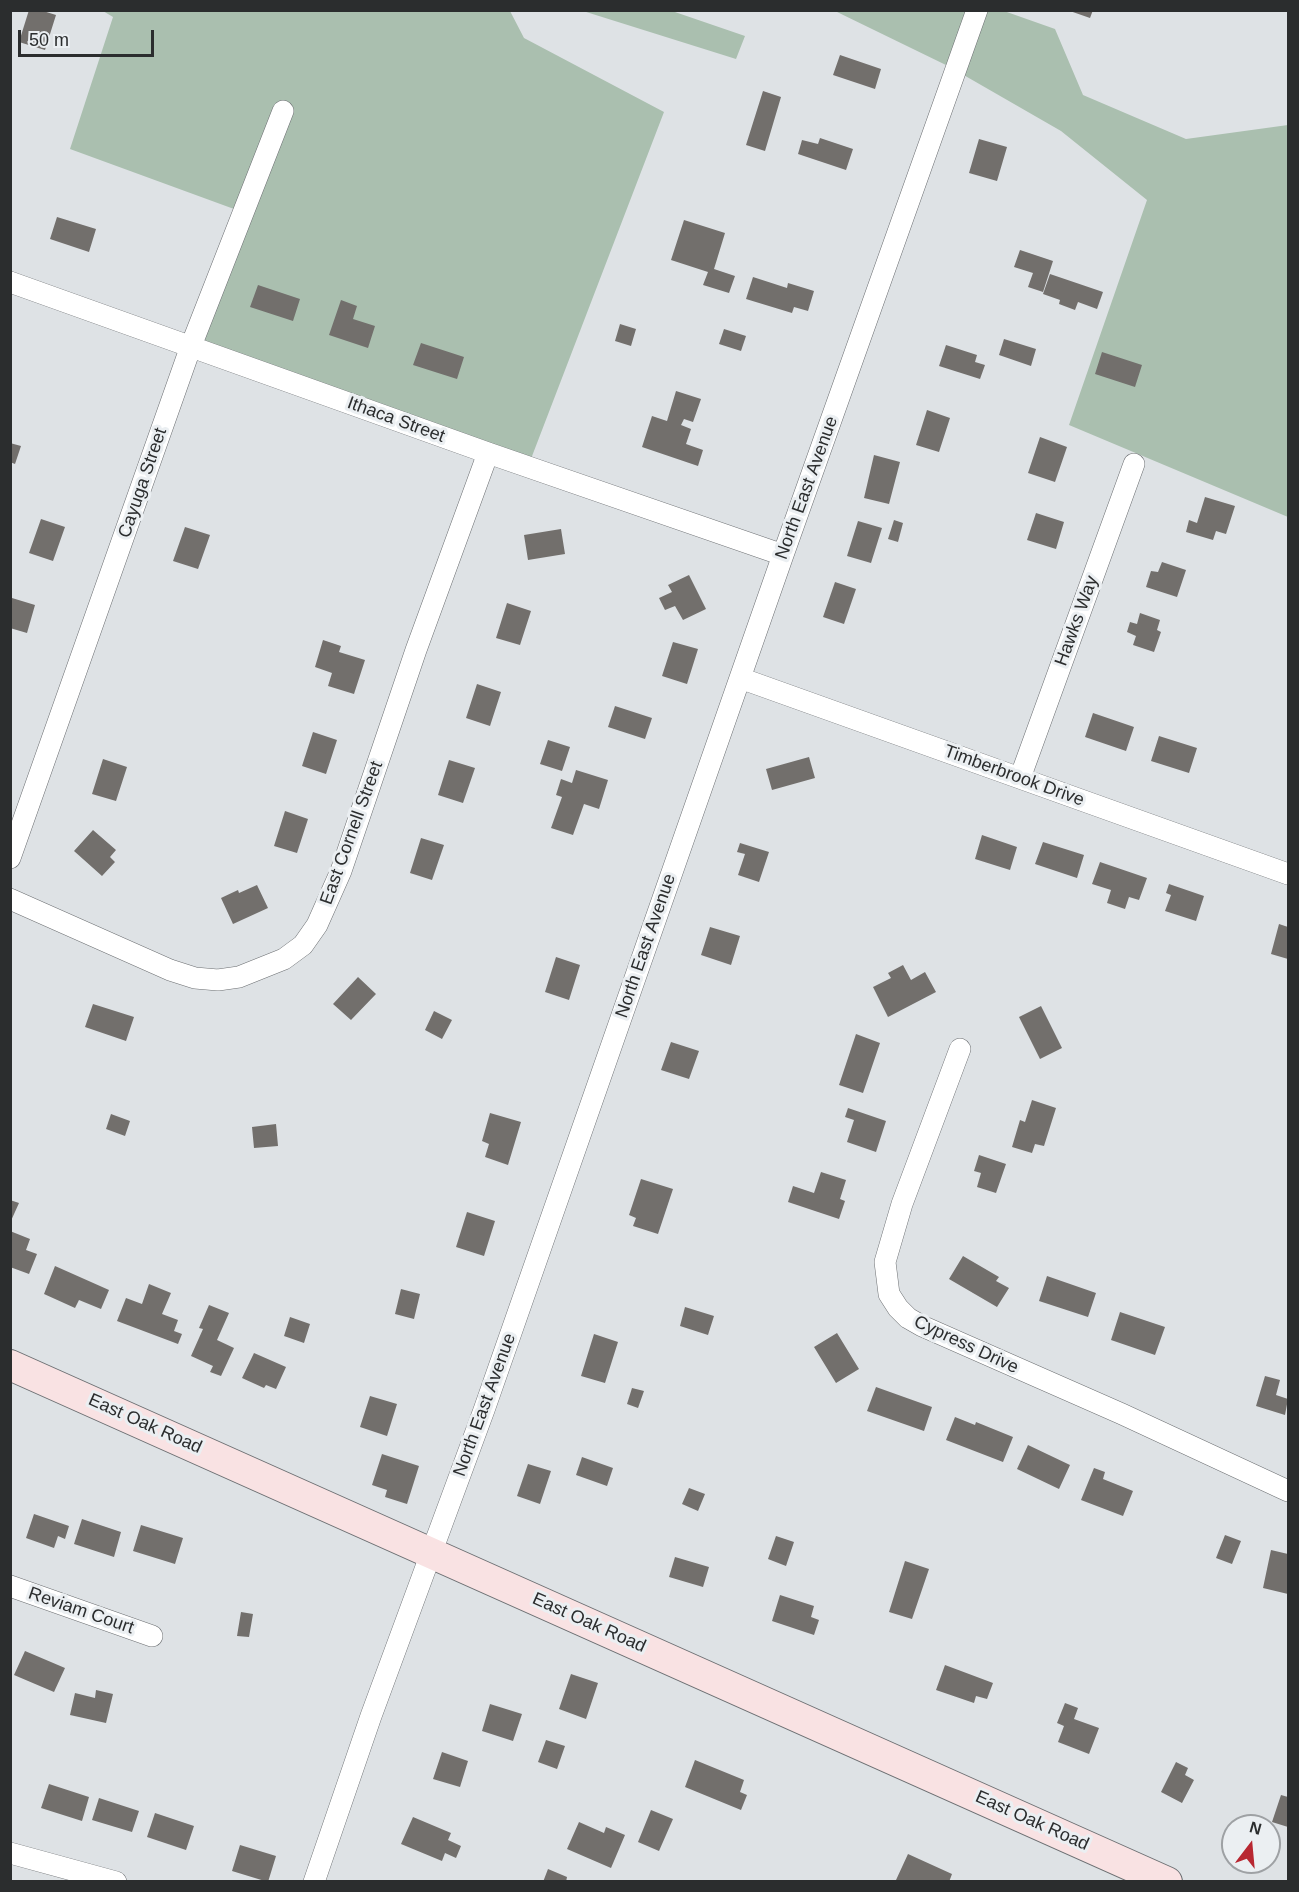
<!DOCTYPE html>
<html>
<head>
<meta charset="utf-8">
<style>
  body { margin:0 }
  #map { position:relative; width:1299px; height:1892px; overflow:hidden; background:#dee2e5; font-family:Arial,sans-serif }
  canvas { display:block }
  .frame { position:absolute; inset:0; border:12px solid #2b2d2e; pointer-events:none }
  .north { position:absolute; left:1221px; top:1814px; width:60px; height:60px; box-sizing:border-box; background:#ebeff2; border:2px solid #9ea1a4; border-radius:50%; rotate:16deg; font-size:16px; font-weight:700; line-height:24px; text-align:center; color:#2b2d2e }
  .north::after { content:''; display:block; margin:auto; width:21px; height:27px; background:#b82731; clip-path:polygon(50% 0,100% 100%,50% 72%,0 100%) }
  .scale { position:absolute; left:18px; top:30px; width:136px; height:27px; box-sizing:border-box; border:3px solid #2b2d2e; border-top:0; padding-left:8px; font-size:18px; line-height:21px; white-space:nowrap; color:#2b2d2e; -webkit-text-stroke:4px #ebeff2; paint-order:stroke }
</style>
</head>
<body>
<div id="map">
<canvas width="1299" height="1892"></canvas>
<div class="frame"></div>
<div class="north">N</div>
<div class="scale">50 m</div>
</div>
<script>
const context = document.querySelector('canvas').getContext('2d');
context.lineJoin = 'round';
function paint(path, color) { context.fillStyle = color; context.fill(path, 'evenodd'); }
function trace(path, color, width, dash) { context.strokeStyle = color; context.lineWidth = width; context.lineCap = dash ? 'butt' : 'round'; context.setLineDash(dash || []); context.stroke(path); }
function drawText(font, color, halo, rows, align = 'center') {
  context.font = font + ' Arial,sans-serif'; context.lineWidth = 6; context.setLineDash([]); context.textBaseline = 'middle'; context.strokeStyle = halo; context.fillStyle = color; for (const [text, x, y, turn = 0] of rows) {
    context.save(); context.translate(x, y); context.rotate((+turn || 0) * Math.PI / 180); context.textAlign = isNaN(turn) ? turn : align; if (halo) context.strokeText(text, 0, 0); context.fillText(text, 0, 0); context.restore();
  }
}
const green = new Path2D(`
  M103 11H510L524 38 664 112 529 464 195 348 234 209 70 149 113 17Z
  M583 11H672L745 36 736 59Z
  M835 11H1004L1055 29 1083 95 1186 139 1288 125V517L1069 425 1147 200 1061 131 948 66Z`);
const building = new Path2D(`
  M29 10H40L56 15 45 50 19 42Z
  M1067 10H1093L1090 18Z
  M840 55 881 69 875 89 833 75Z
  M763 91 781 97 765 151 746 145Z
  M820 138 853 149 846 170 798 154 802 140 818 144Z
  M979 139 1007 147 997 181 969 173Z
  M57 217 96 229 89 252 50 239Z
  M684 220 725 233 714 269 735 276 729 293 703 285 708 272 671 260Z
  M1020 250 1053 261 1043 292 1028 287 1033 273 1014 267Z
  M1050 274 1103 292 1097 309 1078 302 1075 310 1059 304 1060 300 1043 294Z
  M753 277 787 288 788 283 814 291 808 311 794 307 792 313 746 299Z
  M258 285 300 299 293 321 250 307Z
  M341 300 357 306 353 319 375 326 368 348 329 335Z
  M620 324 636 329 631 346 615 341Z
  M724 329 746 336 741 351 719 344Z
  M1004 339 1036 349 1031 366 999 355Z
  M421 343 464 357 457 379 413 365Z
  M946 345 977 355 975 362 985 365 980 379 939 366Z
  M1102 352 1142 365 1135 387 1095 374Z
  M676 391 701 399 693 422 684 419 681 425 691 429 686 444 703 450 698 466 642 447 652 416 667 421Z
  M927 410 950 418 939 452 916 445Z
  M1040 437 1067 447 1055 482 1028 473Z
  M10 443 21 446 15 464 10 462Z
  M874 455 900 462 889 504 864 498Z
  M1205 497 1235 506 1226 534 1216 531 1213 540 1186 532 1189 520 1197 523Z
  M1036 513 1064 522 1056 549 1027 540Z
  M41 519 65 527 53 561 29 553Z
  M894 520 903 523 898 542 888 539Z
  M858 521 882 528 871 563 847 556Z
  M185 527 210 535 198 569 173 561Z
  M561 529 565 554 528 560 524 535Z
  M1162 562 1186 570 1177 597 1146 587 1151 571 1158 572Z
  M689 575 706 609 683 620 675 606 665 610 659 598 672 592 668 585Z
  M835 582 856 589 844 624 823 617Z
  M12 598 35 605 27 633 10 628Z
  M507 603 531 611 520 645 496 638Z
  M1140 613 1160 620 1157 630 1161 632 1154 652 1133 645 1136 636 1127 632 1130 622 1137 624Z
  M323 640 341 646 339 652 365 660 354 694 328 686 332 673 315 667Z
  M673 642 698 649 687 684 662 676Z
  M477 684 501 692 490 726 466 718Z
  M615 706 652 718 645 739 608 727Z
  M1093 713 1134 727 1126 751 1085 737Z
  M313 732 337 740 326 774 302 766Z
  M1159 736 1197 748 1189 773 1151 761Z
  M548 740 570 747 562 771 540 764Z
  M809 757 815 778 772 790 766 769Z
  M103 759 127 767 116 801 92 794Z
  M449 760 475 768 463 803 438 795Z
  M576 770 608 780 599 809 584 804 573 835 551 828 562 797 556 795 561 779 572 783Z
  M285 811 308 819 297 853 274 846Z
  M93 830 116 850 110 857 115 862 102 876 74 851Z
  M982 835 1017 847 1010 870 975 859Z
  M421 838 444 845 432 880 410 873Z
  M1043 842 1084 855 1077 878 1035 864Z
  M740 843 769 852 759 882 738 875 745 854 737 852Z
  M1100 862 1147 878 1139 900 1129 897 1125 909 1107 903 1111 890 1092 884Z
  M1169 884 1204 896 1196 921 1165 911 1171 895 1166 893Z
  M257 885 268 908 233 924 221 898 238 890 239 893Z
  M1279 924 1288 927V959L1271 954Z
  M710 927 740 936 731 965 701 955Z
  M556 957 580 965 569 1000 545 992Z
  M903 965 911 980 925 972 936 992 888 1017 873 987 891 978 888 973Z
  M358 977 376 994 351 1020 333 1004Z
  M93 1004 134 1017 126 1041 85 1027Z
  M1041 1006 1062 1048 1040 1059 1019 1017Z
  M434 1011 452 1020 442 1039 425 1030Z
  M856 1034 880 1043 863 1093 839 1085Z
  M671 1042 699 1051 689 1079 661 1070Z
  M1032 1100 1056 1108 1044 1146 1035 1144 1032 1153 1012 1147 1020 1120 1025 1122Z
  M848 1108 886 1121 876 1152 847 1142 854 1120 845 1117Z
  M490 1113 521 1122 508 1165 485 1157 489 1144 482 1141Z
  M111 1114 130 1121 125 1136 106 1129Z
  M276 1124 278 1146 254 1148 252 1127Z
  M979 1155 1006 1164 996 1193 977 1187 981 1173 974 1171Z
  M821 1172 846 1180 840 1199 845 1201 839 1219 788 1202 793 1186 814 1193Z
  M641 1179 673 1189 658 1234 633 1226 636 1218 629 1215Z
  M10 1200 19 1203 10 1223Z
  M467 1212 495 1221 484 1256 456 1247Z
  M10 1231 30 1239 26 1250 37 1254 29 1274 10 1267Z
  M963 1256 999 1277 996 1281 1009 1288 997 1307 949 1279Z
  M55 1266 109 1290 101 1309 79 1300 75 1308 44 1294Z
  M1047 1276 1096 1293 1088 1317 1039 1301Z
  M149 1284 171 1293 162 1314 178 1320 174 1331 182 1334 178 1344 117 1321 126 1298 142 1304Z
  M401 1289 420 1294 414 1319 395 1314Z
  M209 1305 229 1313 217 1340 234 1348 221 1376 210 1372 213 1366 191 1356 203 1329 199 1328Z
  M685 1307 714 1316 708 1335 680 1326Z
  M1120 1312 1165 1327 1155 1355 1111 1340Z
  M290 1317 310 1324 304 1343 284 1336Z
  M837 1333 859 1369 836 1383 814 1347Z
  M594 1334 618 1342 605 1383 581 1376Z
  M254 1353 286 1367 276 1389 266 1385 264 1388 242 1378Z
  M1265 1376 1280 1380 1276 1395 1288 1399 1285 1415 1256 1406Z
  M876 1387 932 1407 924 1431 867 1411Z
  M632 1388 644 1391 638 1408 627 1404Z
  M370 1396 397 1404 387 1436 360 1427Z
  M955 1417 975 1425 976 1422 1013 1437 1003 1462 946 1440Z
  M1028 1445 1070 1465 1059 1489 1017 1469Z
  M382 1454 419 1466 407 1504 385 1497 387 1490 372 1485Z
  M582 1457 613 1468 607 1486 576 1475Z
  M528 1464 551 1471 540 1504 517 1496Z
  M1094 1468 1105 1472 1103 1479 1133 1491 1123 1516 1081 1500Z
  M689 1488 705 1494 698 1511 682 1504Z
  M34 1514 69 1526 65 1539 58 1536 54 1548 26 1538Z
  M82 1519 121 1532 114 1557 74 1544Z
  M141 1525 183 1538 175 1564 133 1551Z
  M1225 1535 1241 1541 1232 1564 1216 1558Z
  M776 1536 794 1542 786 1566 768 1559Z
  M1271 1550 1288 1554V1594L1263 1588Z
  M675 1557 709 1567 703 1587 669 1577Z
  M905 1561 929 1569 912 1619 889 1612Z
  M780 1595 814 1606 811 1617 819 1620 814 1635 772 1621Z
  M241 1612 253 1614 249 1637 237 1636Z
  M25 1651 65 1668 54 1692 14 1675Z
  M945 1665 993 1683 987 1699 976 1696 974 1703 936 1690Z
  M571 1674 598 1683 586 1719 559 1709Z
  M96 1690 113 1694 106 1723 70 1715 75 1693 95 1698Z
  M1065 1703 1078 1708 1074 1719 1099 1728 1089 1754 1058 1742 1064 1726 1057 1723Z
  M490 1704 522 1714 513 1741 482 1731Z
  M546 1740 565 1746 557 1769 538 1762Z
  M442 1752 468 1761 460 1787 433 1779Z
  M695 1760 744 1780 740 1792 747 1795 741 1810 685 1787Z
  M1176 1762 1188 1768 1185 1775 1194 1780 1182 1803 1161 1792Z
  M49 1784 89 1797 82 1821 41 1808Z
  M1281 1795 1288 1797V1827L1272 1822Z
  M99 1798 139 1811 132 1832 92 1820Z
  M651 1810 673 1819 659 1851 638 1842Z
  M155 1813 194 1826 186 1850 147 1837Z
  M413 1817 451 1833 448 1840 461 1846 456 1858 445 1853 442 1861 401 1844Z
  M579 1822 604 1833 606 1827 625 1835 611 1868 567 1849Z
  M240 1845 276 1856 268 1882 232 1871Z
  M908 1854 952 1874 949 1882 896 1880Z
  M548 1869 567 1877 566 1882H543Z`);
const street = new Path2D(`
  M10 282 488 453 783 555
  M740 678 1288 874
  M1020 778 1134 464
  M10 858 191 346 283 111
  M10 899 170 970 195 978 218 980 239 977 284 959 303 945 317 925 341 871 416 650 488 453
  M960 1049 902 1204 885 1262 889 1294 898 1308 908 1318 922 1326 1122 1414 1288 1491
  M10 1586 152 1636
  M10 1853 116 1882
  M314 1882 371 1716 484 1410 783 555 977 10`);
const secondary = new Path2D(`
  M10 1365 1167 1882`);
const streetNames = [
  ["Ithaca Street",396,420,20],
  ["Cayuga Street",143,483,-71],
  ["North East Avenue",807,488,-70],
  ["Hawks Way",1077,621,-70],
  ["Timberbrook Drive",1014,776,20],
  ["East Cornell Street",352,833,-70],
  ["North East Avenue",646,946,-71],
  ["Cypress Drive",966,1345,25],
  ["North East Avenue",485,1405,-70],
  ["East Oak Road",145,1424,24],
  ["Reviam Court",81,1611,19],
  ["East Oak Road",589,1623,24],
  ["East Oak Road",1032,1821,24]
];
paint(green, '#aabfaf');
paint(building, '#726f6c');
trace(street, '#6c6f72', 22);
trace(secondary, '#6c6f72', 32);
trace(street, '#fff', 21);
trace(secondary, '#f9e2e3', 30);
drawText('18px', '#2b2d2e', '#ebeff2', streetNames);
</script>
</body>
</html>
